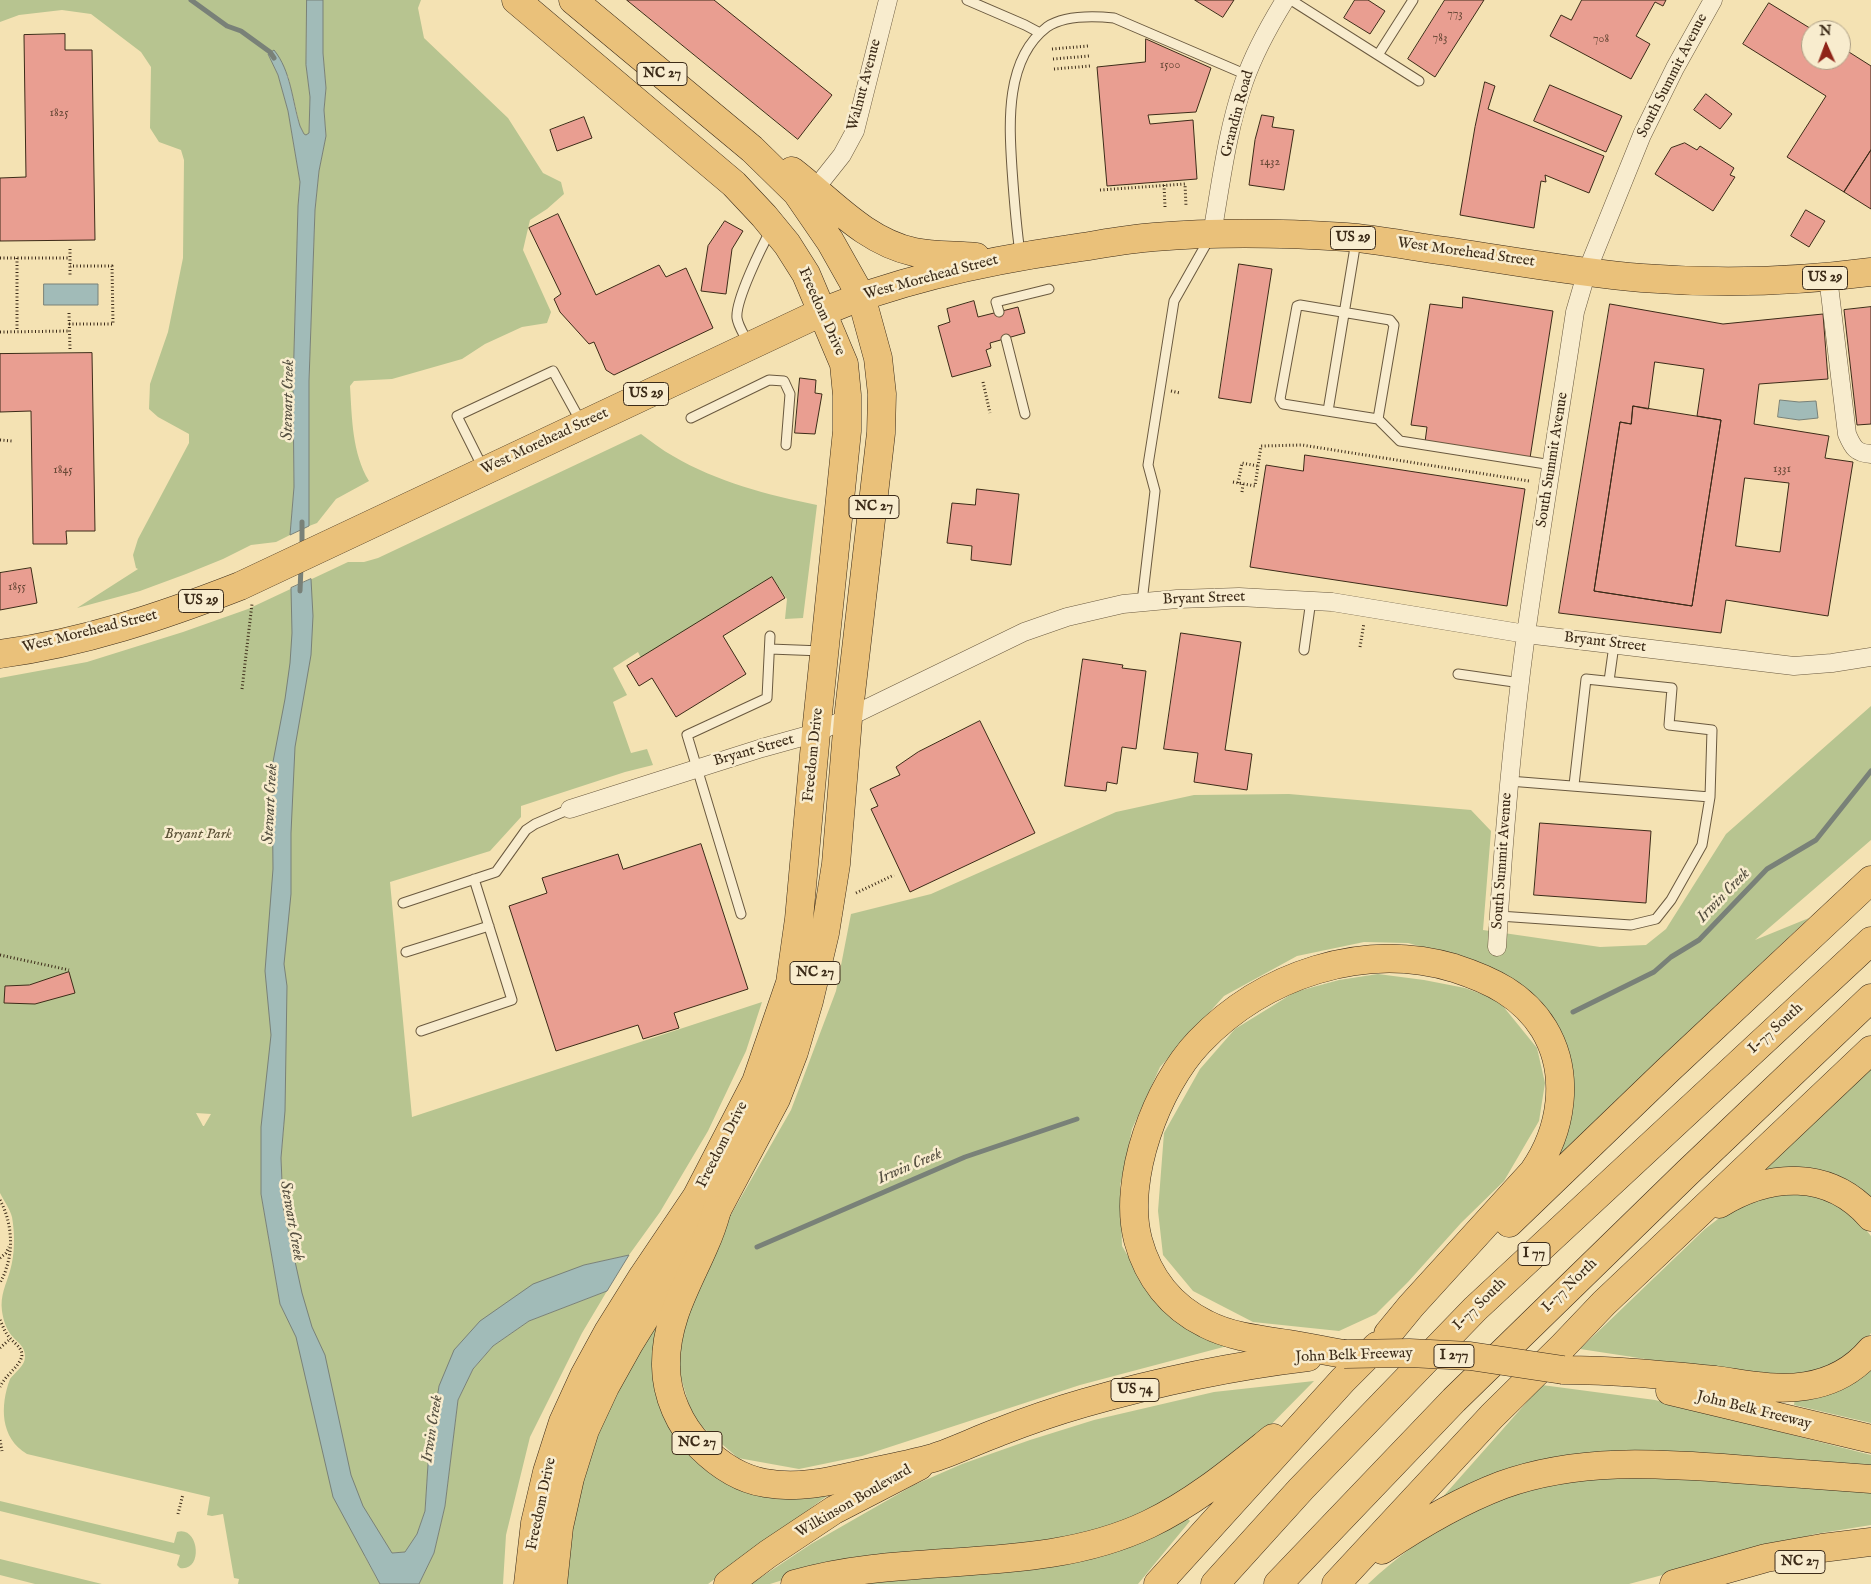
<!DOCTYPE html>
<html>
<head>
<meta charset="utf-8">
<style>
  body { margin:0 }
  #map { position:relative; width:1871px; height:1584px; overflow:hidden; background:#f4e2b3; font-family:"IM FELL English",serif }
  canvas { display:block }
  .north { position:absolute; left:1801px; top:20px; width:50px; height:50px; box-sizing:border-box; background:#f8ecce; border:1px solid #ad9f85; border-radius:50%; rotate:358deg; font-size:14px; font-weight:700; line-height:20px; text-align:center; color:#3c2b18 }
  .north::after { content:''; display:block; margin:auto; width:18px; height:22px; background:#8f2418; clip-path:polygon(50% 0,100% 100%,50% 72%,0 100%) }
</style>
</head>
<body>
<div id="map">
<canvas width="1871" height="1584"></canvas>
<div class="north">N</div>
</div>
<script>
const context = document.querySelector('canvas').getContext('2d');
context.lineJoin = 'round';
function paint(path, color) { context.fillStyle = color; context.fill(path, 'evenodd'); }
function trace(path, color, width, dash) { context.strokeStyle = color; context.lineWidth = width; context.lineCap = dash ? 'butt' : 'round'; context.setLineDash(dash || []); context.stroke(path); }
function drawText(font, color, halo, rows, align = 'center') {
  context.font = font + ' "IM FELL English",serif'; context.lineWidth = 5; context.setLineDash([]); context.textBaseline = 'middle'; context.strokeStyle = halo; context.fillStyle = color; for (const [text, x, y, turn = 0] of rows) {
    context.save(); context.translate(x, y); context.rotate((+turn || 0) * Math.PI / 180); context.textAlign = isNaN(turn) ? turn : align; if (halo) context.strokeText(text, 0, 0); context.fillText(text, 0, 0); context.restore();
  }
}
const green = new Path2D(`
  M0 0H307L306 65 310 97 309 133 306 136 304 134 300 126 288 76 268 54 278 75 288 111 300 182 298 206 293 387 294 487 290 535 276 542 251 545 223 559 186 574 140 591 77 608 138 569 136 568 133 555 138 539 189 443V434L158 417 149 409 150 384 168 332 183 258 184 160 181 150 159 142 150 128 151 67 141 52 91 14 62 10 19 15 0 22Z
  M323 0H421L418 8 424 38 508 118 543 173 561 182 564 194 547 209 530 220 523 250 551 312 547 323 522 327 485 344 462 359 392 379 354 381 350 386C352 418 352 453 369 481L336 499 317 523 309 526V381L315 210 319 171 326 135 324 110 326 88 323 53Z
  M641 434C652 442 662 450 673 456 717 482 768 495 817 505L803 618 785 619 787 599 772 577 641 658 638 652 613 668 627 695 613 702 631 753 647 749 653 765 625 772 521 806V817L490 851 390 882 412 1117 762 1002 746 1051 708 1131 660 1212 629 1255 584 1265 439 1386 429 1449 425 1511 417 1534 405 1552 364 1555 380 1584H238L239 1579 234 1578 223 1514 212 1516 207 1515 210 1497 27 1454C0 1438 0 1406 10 1379 15 1372 25 1366 25 1357 25 1346 18 1343 12 1336 6 1329 3 1319 2 1311 0 1295 6 1285 10 1271 15 1254 15 1234 12 1217 10 1209 4 1201 0 1193V678L87 662 183 632 248 609 348 562H364L378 558ZM196 1113 211 1114 204 1126H203ZM284 1124 281 1158 283 1207 290 1240 288 1319 280 1304 261 1194V1127Z
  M1871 706V840L1755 940 1809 918 1610 1106 1551 1165 1568 1070 1481 963 1408 943 1364 942 1297 956 1224 996 1160 1067 1132 1129 1120 1186 1122 1246 1149 1292 1231 1345 1080 1385 862 1456 799 1469 738 1458 693 1419 678 1367 684 1315 713 1246 791 1110 836 991 851 914 931 894 1116 812 1194 795 1289 794 1471 810 1491 831 1483 930 1600 947 1646 945 1666 929 1726 834Z
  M1378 974 1424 980 1465 988 1498 1000 1537 1048 1545 1083 1539 1121 1504 1181 1461 1223 1408 1282 1376 1314 1339 1331 1253 1322 1193 1291 1163 1255 1158 1211 1164 1133 1200 1069 1235 1029 1295 992 1339 980Z
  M1871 1066V1201L1763 1172Z
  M1796 1191 1829 1199 1855 1216 1871 1236V1333L1859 1349 1827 1371 1777 1379 1580 1349 1705 1229 1727 1212 1763 1196Z
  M607 1291 582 1333 530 1437 506 1535 503 1584H419L434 1553 445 1506 458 1400 473 1369 493 1346 529 1321Z
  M664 1304 682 1445 831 1493 708 1584H563L573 1510 591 1449 626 1376Z
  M1871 1366V1423L1794 1405 1795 1398Z
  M1314 1381 1249 1447 1188 1495 1070 1541 818 1569 770 1584H751L811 1544 914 1485 962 1464 1030 1440 1094 1420 1214 1392Z
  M1542 1385 1655 1400 1871 1455V1471L1680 1456 1440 1500Z
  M1651 1474 1871 1491V1525L1815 1534 1629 1584H1368C1425 1531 1480 1500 1556 1484 1568 1481 1581 1477 1593 1476 1612 1474 1632 1475 1651 1474Z
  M0 1501 174 1543 177 1532C199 1525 204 1572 180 1568L177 1565 180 1555 0 1511Z
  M1186 1517 1190 1521 1138 1584H837Z
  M0 1559 102 1584H35L0 1575Z`);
const water = new Path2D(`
  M307 0H323V53L326 88 324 110 326 136 319 171 315 210 309 381V526L290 535 294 487 293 387 298 206 300 182 288 111 278 75 268 54 274 50C291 71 292 100 300 126L304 134 306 135 309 133 310 97 306 65Z
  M44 284H98V305H44Z
  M1780 400 1799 402 1816 401 1818 418 1799 420 1778 417Z
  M311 579 313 616 311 655 295 747 291 833V894L284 964 287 986 285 1111 281 1158 283 1207 302 1293 312 1327 325 1355 351 1475 363 1506 392 1553 405 1552 417 1534 425 1511 429 1449 439 1386 454 1350 480 1321 533 1284 584 1265 629 1255 607 1291 529 1321 493 1346 473 1369 458 1400 445 1506 434 1553 419 1584H380L333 1497 296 1337 280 1304 261 1194V1127L271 1035 265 971 273 869 272 767 285 699 290 663 292 633 291 588Z`);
const stream = new Path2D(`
  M191 0 227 26 241 31 270 52 274 58
  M302 549V522
  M300 591 301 567
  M1573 1012 1654 972 1671 957 1699 940 1767 869 1816 840 1871 771
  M757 1247 965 1157 1077 1119`);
const building = new Path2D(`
  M627 0H714L832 95 798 139Z
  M1195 0H1234L1223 17Z
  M1355 0H1368L1385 11 1370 34 1344 18Z
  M1445 0H1484L1435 77 1408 59Z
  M1582 0H1666L1663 6 1655 2 1636 36 1650 44 1631 79 1550 36 1561 15 1571 20Z
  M1769 3 1813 30H1811V60H1841V47L1871 66V150L1844 192 1787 157 1826 96 1743 44Z
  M65 34V50H92L95 240 0 241V178L26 177 24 35Z
  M1146 39 1211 68 1196 112 1148 115 1150 124 1193 120 1197 179 1107 186 1097 67 1145 62Z
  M1485 82 1495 86 1488 109 1604 156 1589 193 1545 175 1546 182 1541 181 1534 228 1460 215 1475 127Z
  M1550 85 1622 116 1606 152 1534 121Z
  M1706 94 1732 114 1720 129 1694 110Z
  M1262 115 1274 117 1272 127 1294 130 1284 190 1249 185 1255 140Z
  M584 117 592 138 557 151 550 130Z
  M1685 143 1697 150 1700 146 1734 168 1730 175 1735 177 1713 211 1655 174 1671 148Z
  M1871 150V209L1844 192Z
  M1806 210 1825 221 1809 247 1791 236Z
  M558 214 596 295 659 265 666 277 686 268 713 328 614 375 606 370 594 342 589 344 560 312 554 299 561 294 529 228Z
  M725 221 743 231 732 249 726 294 701 291 708 246Z
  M1239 264 1272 269 1251 403 1219 398Z
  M1463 297 1553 311 1530 458 1425 442 1427 427 1411 425 1430 304 1462 308Z
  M974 301 978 317 1018 307 1025 333 990 343 991 348 986 350 991 366 952 377 938 326 950 322 947 309Z
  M1610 304 1723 324 1823 314 1828 379 1759 384 1754 424 1829 436 1825 458 1853 462 1828 616 1726 600 1721 633 1559 613ZM1655 362 1704 369 1697 416 1721 420 1692 606 1594 591 1620 422 1631 424 1633 406 1648 409ZM1745 478 1789 483 1780 552 1736 546Z
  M1871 307V424L1857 425 1844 310Z
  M92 353 95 531H66L67 544H33L31 411 0 412V354Z
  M800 378 816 380 815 393 822 394 815 434 795 433Z
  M1633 406 1721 420 1692 606 1594 591 1620 422 1631 424Z
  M1305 455 1525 489 1507 606 1250 567 1266 465 1303 471Z
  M977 489 1019 494 1011 565 971 560 972 546 947 543 952 503 975 505Z
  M31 568 37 603 0 610V573Z
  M772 577 785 598 723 636 746 674 676 717 652 678 639 686 627 666Z
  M1181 633 1241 642 1225 750 1252 754 1247 790 1194 782 1198 753 1164 749Z
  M1083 659 1123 665 1122 668 1146 671 1136 749 1122 747 1117 784 1107 782 1106 791 1065 786Z
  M980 721 1035 833 910 892 871 809 878 806 870 789 900 775 896 767 918 752Z
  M1540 823 1651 831 1646 903 1534 895Z
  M701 844 748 989 674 1013 679 1028 643 1039 638 1025 556 1051 509 906 547 893 542 878 618 854 623 869Z
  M69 972 75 993 35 1004 4 1003 5 986 29 985Z`);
const path = new Path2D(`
  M1052 49 1088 46
  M1053 59 1089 56
  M1054 69 1090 66
  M1164 185 1165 207
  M1100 190 1185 184 1186 206
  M70 249V276
  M0 258H70
  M17 258V331
  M69 313 70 349
  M69 324H113L112 266H70
  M0 332 69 331
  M983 382 990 413
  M1171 391 1180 393
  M0 440 12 441
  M1233 482 1255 486 1261 446 1302 445 1529 481
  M1238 483 1242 463 1258 466
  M1242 492 1243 484
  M1360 647 1364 623
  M242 689 252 604
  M856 893 894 875
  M0 955 69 970
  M0 1200C11 1220 14 1247 6 1269 5 1274 2 1278 0 1283
  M0 1258 6 1253 9 1247
  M0 1320C3 1326 5 1333 10 1338 16 1345 26 1350 20 1361 14 1371 5 1376 0 1387
  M0 1348 10 1339
  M0 1440 2 1451
  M178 1514 183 1494`);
const lane = new Path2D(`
  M967 0 1025 25 1040 33
  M1291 0 1419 81
  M1378 55 1413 0
  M1020 253C1016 225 1014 198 1012 169 1009 123 1005 59 1047 27 1065 15 1094 16 1114 18L1247 75
  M999 312 996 302 1049 289
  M1006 339 1025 414
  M748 343C745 336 738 326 737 318 735 301 762 246 771 230
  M1328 411 1356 241
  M691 418 769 380 784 381 790 394 786 445
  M1378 419 1394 325 1390 320 1300 305 1297 306 1280 399 1283 404 1378 419 1400 441 1552 465
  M483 468 457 416 553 371 581 422
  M1142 602 1155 491 1148 465 1174 301 1209 239
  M770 649 822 651
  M1304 650 1311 600
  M1458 674 1521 683
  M1609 681 1614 645
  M1509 781 1710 797
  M403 903 496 872 526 830 535 824 570 809
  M741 914 687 735 767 698 770 636
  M1499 916 1631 925 1656 919 1671 900 1702 845 1710 797 1712 730 1669 725 1672 688 1586 679 1574 785
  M406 952 489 926
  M421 1031 512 1000 474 879`);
const street = new Path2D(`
  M815 189 842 155 855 131 888 0
  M1212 234C1221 183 1227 131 1244 82 1254 53 1269 26 1285 0
  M1828 277 1847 434C1853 448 1856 453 1871 454
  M570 809 762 748 816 733 1024 632 1067 617 1123 604 1177 599 1239 597 1332 602 1526 634 1794 666 1832 663 1871 657
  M1497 947C1503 842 1512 738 1526 634 1541 527 1559 419 1575 312L1587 271 1642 135 1675 68 1713 0`);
const primary = new Path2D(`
  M516 0 734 184 764 216 787 244 806 274 844 364 847 395V431L816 733 799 919 790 983 756 1082 697 1196 643 1276 608 1332 584 1376 563 1422 547 1472 535 1523 528 1584
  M792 171C831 201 864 241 914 252 934 256 955 255 976 257
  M0 654C83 643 163 616 240 586L822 312C901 279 985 261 1069 249 1097 245 1126 239 1154 237 1217 232 1283 233 1346 237 1373 239 1399 244 1425 248 1497 258 1570 272 1642 278 1719 284 1795 282 1871 272
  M553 1584 559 1527 570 1478 585 1430 605 1387 629 1344 663 1289 717 1210 776 1099 794 1052 809 1001 825 933 836 864 848 719 881 433 882 394 878 358 861 296 830 241 797 193 752 149 573 0
  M728 1584 768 1554 834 1510 919 1466`);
const highway = new Path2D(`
  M1719 1204C1770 1173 1829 1169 1871 1217
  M717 1210C714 1221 710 1233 705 1244 688 1284 665 1320 666 1366 666 1395 680 1426 700 1446 718 1464 740 1479 765 1483 797 1489 827 1482 858 1475 883 1469 908 1465 933 1458 955 1451 977 1440 999 1432 1027 1421 1056 1411 1084 1403 1157 1382 1232 1366 1308 1357
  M1509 1223 1667 1071 1871 880
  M1344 1354C1326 1351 1308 1347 1289 1344 1262 1340 1231 1337 1206 1324 1171 1307 1148 1277 1138 1240 1122 1179 1157 1086 1199 1042 1263 975 1363 941 1454 968 1491 980 1523 995 1544 1029 1571 1074 1562 1131 1533 1172L1411 1306 1388 1334
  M1563 1370C1614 1370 1665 1375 1715 1380 1745 1384 1775 1391 1806 1386 1832 1382 1854 1370 1871 1350
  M1670 1391 1871 1439
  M1382 1550C1419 1525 1460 1501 1502 1485 1577 1458 1656 1463 1735 1469 1780 1472 1826 1476 1871 1479
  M795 1584C910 1550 1038 1577 1149 1524 1195 1502 1233 1470 1273 1438
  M1158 1584 1343 1380 1377 1346
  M1215 1584 1301 1489 1475 1309 1871 941
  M1278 1584 1454 1400 1687 1173 1871 998
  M1336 1584 1492 1416 1564 1345 1604 1303 1871 1050
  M1674 1584 1766 1558 1822 1548 1871 1542`);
const highwayBridge = new Path2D(`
  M1344 1354 1409 1353 1470 1356 1563 1370`);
const numberNames = [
  ["773",1455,15],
  ["783",1440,39],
  ["708",1601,40],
  ["1500",1170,66],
  ["1825",59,114],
  ["1432",1270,163],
  ["1331",1782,470],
  ["1845",63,471],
  ["1855",17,588]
];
const shields = [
  [662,74,50],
  [1353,238,45],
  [1825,278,45],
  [646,394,45],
  [874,507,50],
  [201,601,45],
  [815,973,50],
  [1534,1254,32],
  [1454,1356,40],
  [1135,1390,48],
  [697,1443,50],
  [1800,1562,50]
];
const shieldNames = [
  ["NC 27",662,74],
  ["US 29",1353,238],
  ["US 29",1825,278],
  ["US 29",646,394],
  ["NC 27",874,507],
  ["US 29",201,601],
  ["NC 27",815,973],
  ["I 77",1534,1254],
  ["I 277",1454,1356],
  ["US 74",1135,1390],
  ["NC 27",697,1443],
  ["NC 27",1800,1562]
];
const streetNames = [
  ["South Summit Avenue",1673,76,-63],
  ["Walnut Avenue",865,85,-75],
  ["Grandin Road",1238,114,-75],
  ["West Morehead Street",1466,253,8],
  ["West Morehead Street",931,278,-15],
  ["Freedom Drive",821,312,66],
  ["West Morehead Street",545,442,-25],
  ["South Summit Avenue",1553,460,-81],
  ["Bryant Street",1204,599,-2],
  ["West Morehead Street",90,632,-14],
  ["Bryant Street",1605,643,7],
  ["Bryant Street",754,751,-16],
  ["Freedom Drive",814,755,-84],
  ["South Summit Avenue",1503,861,-86],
  ["I-77 South",1776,1029,-42],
  ["Freedom Drive",723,1145,-63],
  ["I-77 North",1570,1286,-44],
  ["I-77 South",1480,1305,-44],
  ["John Belk Freeway",1354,1356,-2],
  ["John Belk Freeway",1754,1411,14],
  ["Wilkinson Boulevard",854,1502,-30],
  ["Freedom Drive",542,1504,-78]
];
const parkNames = [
  ["Bryant Park",198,835]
];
const waterNames = [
  ["Stewart Creek",289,400,-89],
  ["Stewart Creek",271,804,-87],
  ["Irwin Creek",1724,896,-46],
  ["Irwin Creek",910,1167,-23],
  ["Stewart Creek",291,1221,80],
  ["Irwin Creek",433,1429,-81]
];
paint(green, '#b7c490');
paint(water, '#a1bbb8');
trace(water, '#798178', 1);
trace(stream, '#798178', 5);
paint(building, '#e99e91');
trace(building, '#3c2b18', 1);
trace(lane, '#6a593f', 11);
trace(street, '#6a593f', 19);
trace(primary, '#3c2b18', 29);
trace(highway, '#3c2b18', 29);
trace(path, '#3c2b18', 3, [1, 2.5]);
trace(lane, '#f8ecce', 9);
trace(street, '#f8ecce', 18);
trace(primary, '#eac17a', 28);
trace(highway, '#eac17a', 28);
trace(highwayBridge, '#3c2b18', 29, []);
trace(highwayBridge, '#eac17a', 28);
drawText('12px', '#674836', null, numberNames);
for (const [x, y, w] of shields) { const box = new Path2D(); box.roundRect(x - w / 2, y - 11.5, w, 23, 4); context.fillStyle = '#f8ecce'; context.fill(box); trace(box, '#3c2b18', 1); }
drawText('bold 14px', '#3c2b18', null, shieldNames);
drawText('15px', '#3c2b18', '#f8ecce', streetNames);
drawText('italic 15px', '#5b5136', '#f8ecce', parkNames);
drawText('italic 16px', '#554f40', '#f8ecce', waterNames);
</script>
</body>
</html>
